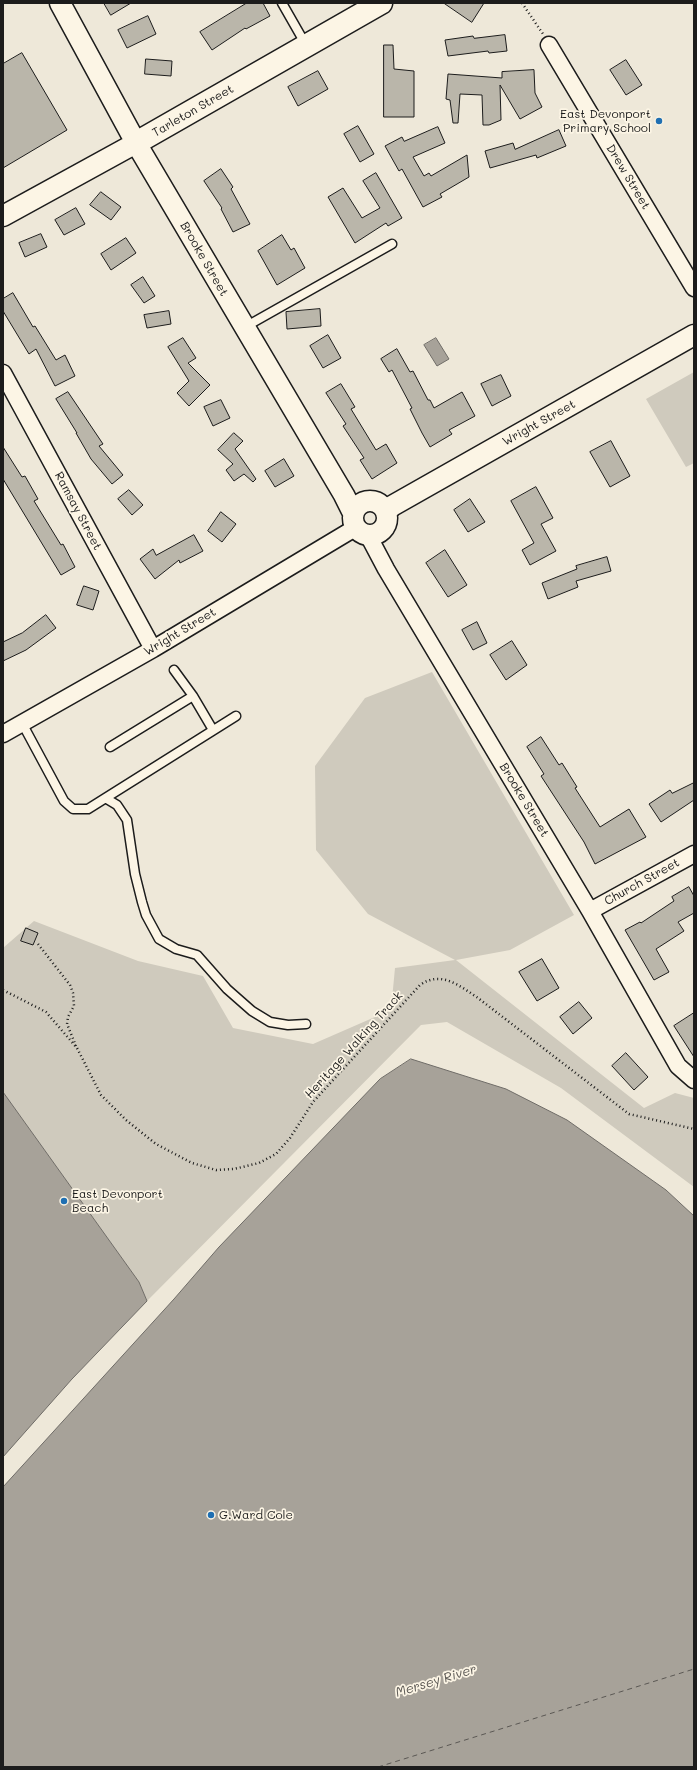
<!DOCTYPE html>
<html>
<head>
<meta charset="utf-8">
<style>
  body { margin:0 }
  #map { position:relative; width:697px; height:1770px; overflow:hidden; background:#eee8d9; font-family:Mali,sans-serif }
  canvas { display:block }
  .frame { position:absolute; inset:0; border:4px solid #1c1c1c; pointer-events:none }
</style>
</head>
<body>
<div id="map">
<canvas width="697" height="1770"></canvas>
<div class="frame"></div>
</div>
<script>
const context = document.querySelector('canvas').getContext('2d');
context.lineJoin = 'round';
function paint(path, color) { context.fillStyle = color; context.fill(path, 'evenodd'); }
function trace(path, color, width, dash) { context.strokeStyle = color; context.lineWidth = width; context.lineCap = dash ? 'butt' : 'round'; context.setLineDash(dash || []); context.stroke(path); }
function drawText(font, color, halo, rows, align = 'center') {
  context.font = font + ' Mali,sans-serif'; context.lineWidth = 3.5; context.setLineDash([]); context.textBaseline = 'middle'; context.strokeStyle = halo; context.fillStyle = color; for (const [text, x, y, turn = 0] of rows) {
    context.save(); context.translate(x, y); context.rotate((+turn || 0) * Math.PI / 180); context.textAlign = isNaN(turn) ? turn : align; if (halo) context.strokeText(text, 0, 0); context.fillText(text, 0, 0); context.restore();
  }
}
const green = new Path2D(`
  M694 372V463L686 467 646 399Z
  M432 672 574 915 510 950 456 960 644 1108 675 1093 694 1098V1187L561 1088 447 1022 421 1025 147 1301 139 1282 3 1092V948L34 921 138 961 203 976 233 1028 313 1044 391 1010 395 968 455 960 368 914 316 850 315 766 365 698Z`);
const water = new Path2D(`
  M436 338 449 359 437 366 424 345Z
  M411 1059 506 1089 567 1120 666 1190 694 1216V1767H3V1487L174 1299 219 1247 380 1079Z
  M3 1092 139 1282 147 1301 72 1379 3 1457Z`);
const ferry = new Path2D(`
  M378 1767 694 1669`);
const building = new Path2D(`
  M104 3H131L111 15Z
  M247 3H263L270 16 246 29 245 28 212 50 200 32Z
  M444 3H484L472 22Z
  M148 16 156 34 127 48 118 30Z
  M505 35 507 51 489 53 488 51 448 56 445 40 473 36 474 38Z
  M384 45H393L394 69 414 71V117H384Z
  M22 53 67 130 3 168V64Z
  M146 59 172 61 171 76 145 74Z
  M626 60 642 85 626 95 610 70Z
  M534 70 535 93 542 107 520 119 500 85 501 120 489 125H483L482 95 460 94 458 123H453L450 100 446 99 448 74 502 78V72Z
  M318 71 328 89 298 106 288 87Z
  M358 126 374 154 360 162 344 134Z
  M438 127 445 143 413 157 424 176 429 173 431 176 467 155 469 177 440 194 442 197 423 207 402 169 399 171 385 146 402 137 404 141Z
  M559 130 566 146 537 158 536 155 490 168 485 151 513 143 515 149Z
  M221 169 233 187 231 189 250 224 233 232 221 209 222 208 204 181Z
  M376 173 402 218 388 226 386 223 355 243 328 197 343 188 362 218 380 208 363 181Z
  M101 192 121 207 111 220 90 205Z
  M76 208 85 224 64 235 55 220Z
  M41 234 47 247 25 257 19 243Z
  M282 235 291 250 294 248 305 268 277 285 258 251Z
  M126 238 136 253 111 270 101 254Z
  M143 277 155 296 144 303 131 285Z
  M13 293 33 327 35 326 56 360 65 355 75 376 55 386 36 349 29 354 3 311V299Z
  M320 309 321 326 287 329 286 312Z
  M169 311 171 324 147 328 144 315Z
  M328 335 341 358 323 368 310 346Z
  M183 338 196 358 188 363 210 385 189 406 177 393 189 381 168 347Z
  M397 349 410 372 413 371 428 400H430L434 408 462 392 475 416 449 430 452 434 430 447 422 433 410 409 412 408 392 370 389 372 381 359Z
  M501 375 511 396 492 406 481 384Z
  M341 384 355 407 351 409 376 450 386 444 397 463 372 479 360 460 364 458 343 426 346 424 326 393Z
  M68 392 103 444 99 446 123 475 112 484 91 459 76 433H77L56 399Z
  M221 400 230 418 213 426 204 407Z
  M234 433 243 441 235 449 256 479 253 482 244 474 234 481 226 470 233 464 218 450Z
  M611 441 630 476 610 487 590 452Z
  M3 447 22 477 25 476 38 499 34 501 61 545 63 544 75 567 61 575 3 479Z
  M284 459 294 476 275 487 265 471Z
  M536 487 553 518 541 524 556 551 530 565 522 550 534 543 511 501Z
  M129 490 143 505 132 515 118 499Z
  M470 499 485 522 468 532 454 510Z
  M221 512 236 524 222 542 208 531Z
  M194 535 203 551 180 563 179 560 155 579 140 559 153 549 156 555Z
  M445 550 467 585 448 597 426 563Z
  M607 557 611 571 576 581 578 587 548 599 542 583 577 569 576 566Z
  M84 586 99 591 93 610 77 605Z
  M46 615 56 628 26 650 3 661V642L22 633Z
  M477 622 487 643 473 650 462 630Z
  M512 641 527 665 506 680 490 655Z
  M541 737 559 765 562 763 577 787 575 788 600 827 629 809 646 837 595 864 584 842 541 776 544 774 527 747Z
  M694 783V800L661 822 649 804 670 790 672 793Z
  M689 887 694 896V913L678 922 684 931 656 949 669 972 654 980 625 930 640 922 641 923 674 901 672 897Z
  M26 928 38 933 33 945 21 941Z
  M542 959 559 988 537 1001 519 972Z
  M579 1002 592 1018 573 1034 560 1017Z
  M694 1013V1057L674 1026Z
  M626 1053 648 1077 634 1090 612 1066Z`);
const path = new Path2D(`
  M522 3 543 34
  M38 944 70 985 73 993 74 1006 68 1017 67 1024 76 1046
  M3 990 46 1012 77 1048 101 1095 126 1120 156 1144 192 1163 216 1170 234 1169 259 1163 276 1154 290 1138 313 1102 420 985C441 970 460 986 478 998L629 1114 694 1129`);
const service = new Path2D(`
  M282 3 306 45
  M245 327 392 244
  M174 670 193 696 213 730
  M22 723 64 801 73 809H88L236 716
  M110 747 193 696
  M107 799 117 805 127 820 135 874 142 902 146 915 159 939 176 949 197 955 227 989 252 1011 270 1022 288 1025 306 1024`);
const minor = new Path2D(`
  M549 45 694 288
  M3 373 153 649
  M368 535 386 569 590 911 678 1066 694 1080
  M3 734 153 649 355 528
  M590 911 694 854`);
const tertiary = new Path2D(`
  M60 3 136 143 344 495 353 513
  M3 216 136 143
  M353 518a17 17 0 1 1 34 0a17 17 0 1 1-34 0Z
  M386 512 392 506 694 335`);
const secondary = new Path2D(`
  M136 143 381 3`);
const markers = [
  [659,121,4,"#1f6fb2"],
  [64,1201,4,"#1f6fb2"],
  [211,1515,4,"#1f6fb2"]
];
const streetNames = [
  ["Tarleton Street",193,111,-30],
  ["Drew Street",628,177,59],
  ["Brooke Street",204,259,60],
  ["Wright Street",539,423,-29],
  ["Ramsay Street",78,511,62],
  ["Wright Street",180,632,-31],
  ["Brooke Street",524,800,59],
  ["Church Street",642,882,-29],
  ["Heritage Walking Track",354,1045,-48]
];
const poiNames = [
  ["East Devonport",651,114,"right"],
  ["Primary School",651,128,"right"],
  ["East Devonport",72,1194],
  ["Beach",72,1208],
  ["G.Ward Cole",219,1515]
];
const waterNames = [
  ["Mersey River",436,1681,-17]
];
paint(green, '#cfcabd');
paint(water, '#a7a299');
trace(water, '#6f6c67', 1);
trace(ferry, '#5b5854', 1, [5, 4]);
paint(building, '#bab6aa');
trace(building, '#1c1c1c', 1);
trace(service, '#1c1c1c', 11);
trace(minor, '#1c1c1c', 19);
trace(tertiary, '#1c1c1c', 23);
trace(secondary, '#1c1c1c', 25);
trace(path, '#1c1c1c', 2.5, [1, 3]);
trace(service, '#fcf5e5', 8);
trace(minor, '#fcf5e5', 16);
trace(tertiary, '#fcf5e5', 20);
trace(secondary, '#fcf5e5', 22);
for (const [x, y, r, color] of markers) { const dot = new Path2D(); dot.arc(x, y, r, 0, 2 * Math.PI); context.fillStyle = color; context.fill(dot); trace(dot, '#fcf5e5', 1.5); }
drawText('12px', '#1c1c1c', '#fcf5e5', streetNames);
drawText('12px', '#1c1c1c', '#fcf5e5', poiNames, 'left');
drawText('italic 13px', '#5b5854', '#fcf5e5', waterNames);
</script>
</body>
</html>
